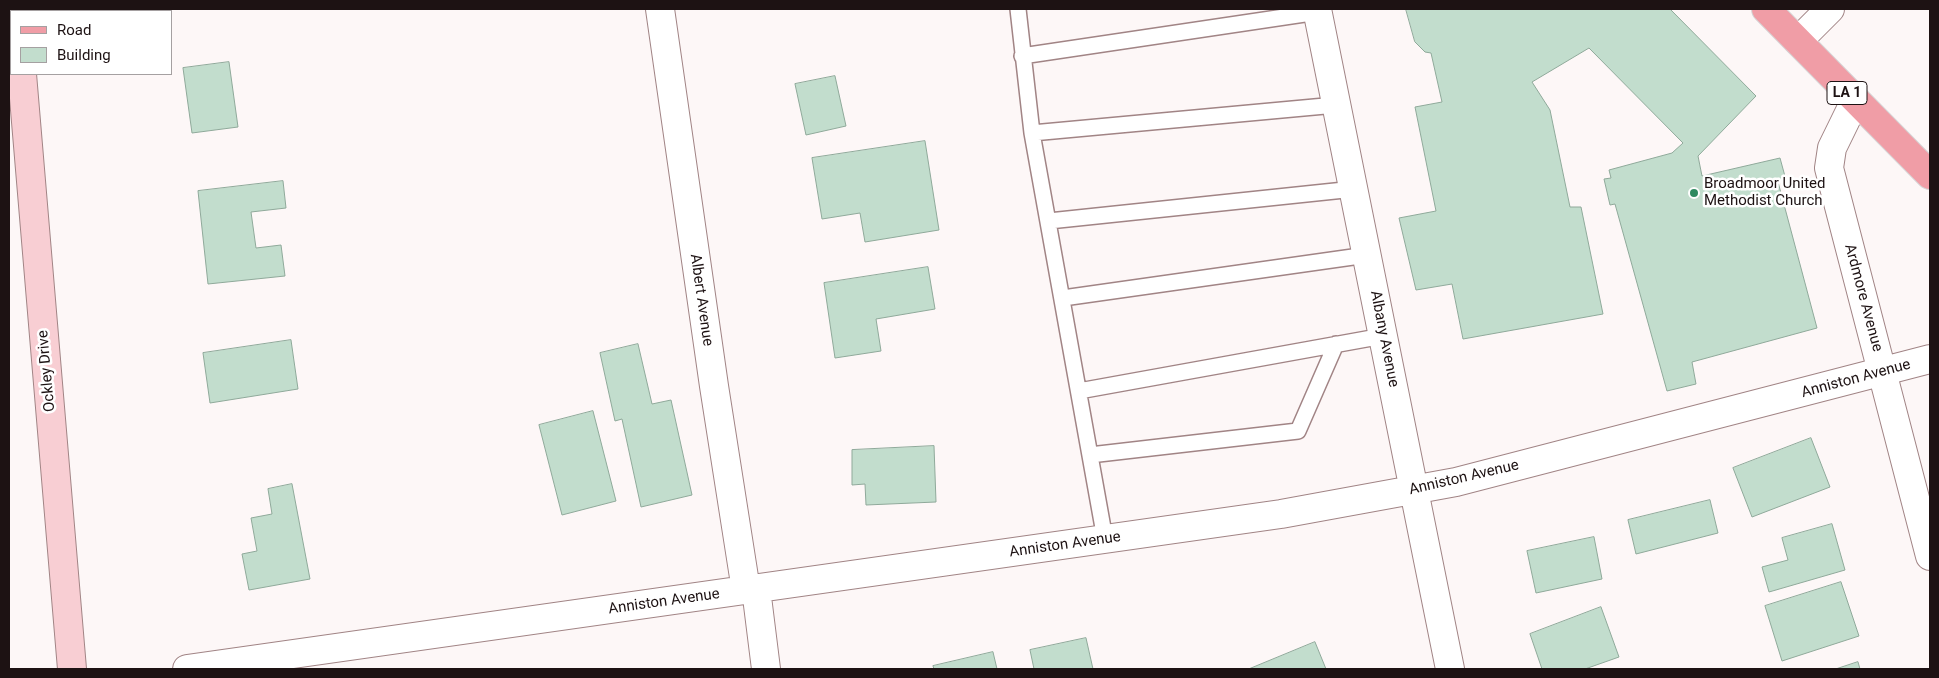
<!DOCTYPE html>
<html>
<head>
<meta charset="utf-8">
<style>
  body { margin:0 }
  #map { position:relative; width:1939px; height:678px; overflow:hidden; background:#fdf7f7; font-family:Roboto,sans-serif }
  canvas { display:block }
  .frame { position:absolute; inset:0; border:10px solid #1d1213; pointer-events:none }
  .legend { position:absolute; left:10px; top:10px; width:162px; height:65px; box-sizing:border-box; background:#fff; border:1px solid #a5a0a1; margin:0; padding:6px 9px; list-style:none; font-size:15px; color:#1d1213 }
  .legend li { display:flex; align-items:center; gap:10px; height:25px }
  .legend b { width:25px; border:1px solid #a5a0a1 }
</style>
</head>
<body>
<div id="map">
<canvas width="1939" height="678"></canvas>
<div class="frame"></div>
<ul class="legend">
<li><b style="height:6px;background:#f09da6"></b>Road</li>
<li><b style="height:14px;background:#c2ddcd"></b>Building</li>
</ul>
</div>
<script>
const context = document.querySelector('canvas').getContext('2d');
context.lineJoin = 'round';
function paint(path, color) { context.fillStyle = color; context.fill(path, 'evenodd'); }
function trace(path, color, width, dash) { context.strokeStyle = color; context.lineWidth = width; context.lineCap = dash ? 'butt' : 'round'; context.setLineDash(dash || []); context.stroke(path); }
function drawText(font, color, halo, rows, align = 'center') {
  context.font = font + ' Roboto,sans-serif'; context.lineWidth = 5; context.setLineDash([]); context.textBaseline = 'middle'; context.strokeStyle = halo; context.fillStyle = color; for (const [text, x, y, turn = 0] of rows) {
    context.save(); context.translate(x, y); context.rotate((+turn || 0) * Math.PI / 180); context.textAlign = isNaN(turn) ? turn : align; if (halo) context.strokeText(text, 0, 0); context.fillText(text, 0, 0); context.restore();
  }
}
const building = new Path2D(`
  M1406 9H1670L1756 96 1698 156 1702 176 1780 158 1786 180 1778 182 1817 328 1692 362 1696 384 1667 391 1615 204 1610 205 1604 179 1611 178 1609 170 1672 153 1683 143 1589 48 1532 82 1550 110 1570 207H1581L1603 314 1463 339 1452 284 1416 290 1399 218 1436 211 1415 107 1442 102 1431 53 1425 52 1415 42Z
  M229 62 238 127 192 133 183 68Z
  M835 76 846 126 806 135 795 84Z
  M925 141 939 230 865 242 860 213 822 219 812 158Z
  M283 181 286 208 251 212 256 248 281 245 285 276 208 284 198 191Z
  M928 267 935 309 876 319 881 351 835 358 824 283Z
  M291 340 298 389 210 403 203 353Z
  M638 344 652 404 671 400 692 495 641 507 622 419 615 421 600 353Z
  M593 411 616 501 562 515 539 425Z
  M1811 438 1830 487 1752 517 1733 468Z
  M934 446 936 502 866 505 865 484 852 485V450Z
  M292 484 310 579 249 590 242 554 257 551 251 518 272 514 268 489Z
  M1710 500 1718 533 1636 554 1628 520Z
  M1832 524 1845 570 1769 592 1762 567 1788 560 1782 538Z
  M1594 537 1602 579 1536 593 1527 551Z
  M1841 582 1859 636 1782 661 1765 606Z
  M1601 607 1619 657 1585 669H1542L1530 634Z
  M1086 638 1093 669H1034L1030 650Z
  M1315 642 1326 669H1249Z
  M993 652 997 669H934L933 666Z
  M1858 662 1860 669H1836Z`);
const lane = new Path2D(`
  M1018 9 1032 133 1105 539
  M1022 56 1318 12
  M1032 133 1336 105
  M1049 221 1354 189
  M1063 298 1367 255
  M1079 391 1383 336
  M1090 455 1298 431 1336 344`);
const street = new Path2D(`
  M660 9 714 386 746 590
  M1317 9 1450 669
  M1798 41 1830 9
  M1855 101 1832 148 1829 168 1930 556
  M756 589 766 669
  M187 669 1281 514 1456 482 1930 359`);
const secondary = new Path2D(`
  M16 9V11
  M22 74 72 669`);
const primary = new Path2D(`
  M1766 9 1930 175`);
const markers = [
  [1694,193,5,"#2f8a60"]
];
const shields = [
  [1847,93,40]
];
const shieldNames = [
  ["LA 1",1847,93]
];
const poiNames = [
  ["Broadmoor United",1704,184],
  ["Methodist Church",1704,201]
];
const streetNames = [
  ["Ardmore Avenue",1863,298,75],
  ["Albert Avenue",701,300,82],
  ["Albany Avenue",1384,339,79],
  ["Ockley Drive",47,371,-95],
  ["Anniston Avenue",1856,379,-15],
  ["Anniston Avenue",1464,478,-13],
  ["Anniston Avenue",1065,545,-8],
  ["Anniston Avenue",664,602,-8]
];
paint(building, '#c2ddcd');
trace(building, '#8fa99a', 1);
trace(lane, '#a18485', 18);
trace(street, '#a18485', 30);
trace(secondary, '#a18485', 30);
trace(primary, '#d6d4d5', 30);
trace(lane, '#fff', 15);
trace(street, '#fff', 28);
trace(secondary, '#f8ced3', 28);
trace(primary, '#f09da6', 28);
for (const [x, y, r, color] of markers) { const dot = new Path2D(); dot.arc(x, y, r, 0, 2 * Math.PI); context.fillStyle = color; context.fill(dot); trace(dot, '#fff', 2); }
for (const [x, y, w] of shields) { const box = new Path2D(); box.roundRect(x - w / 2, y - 11.5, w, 23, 4); context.fillStyle = '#fff'; context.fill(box); trace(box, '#1d1213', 1); }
drawText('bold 14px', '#1d1213', null, shieldNames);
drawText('15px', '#1d1213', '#fff', poiNames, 'left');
drawText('15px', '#1d1213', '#fff', streetNames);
</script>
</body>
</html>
